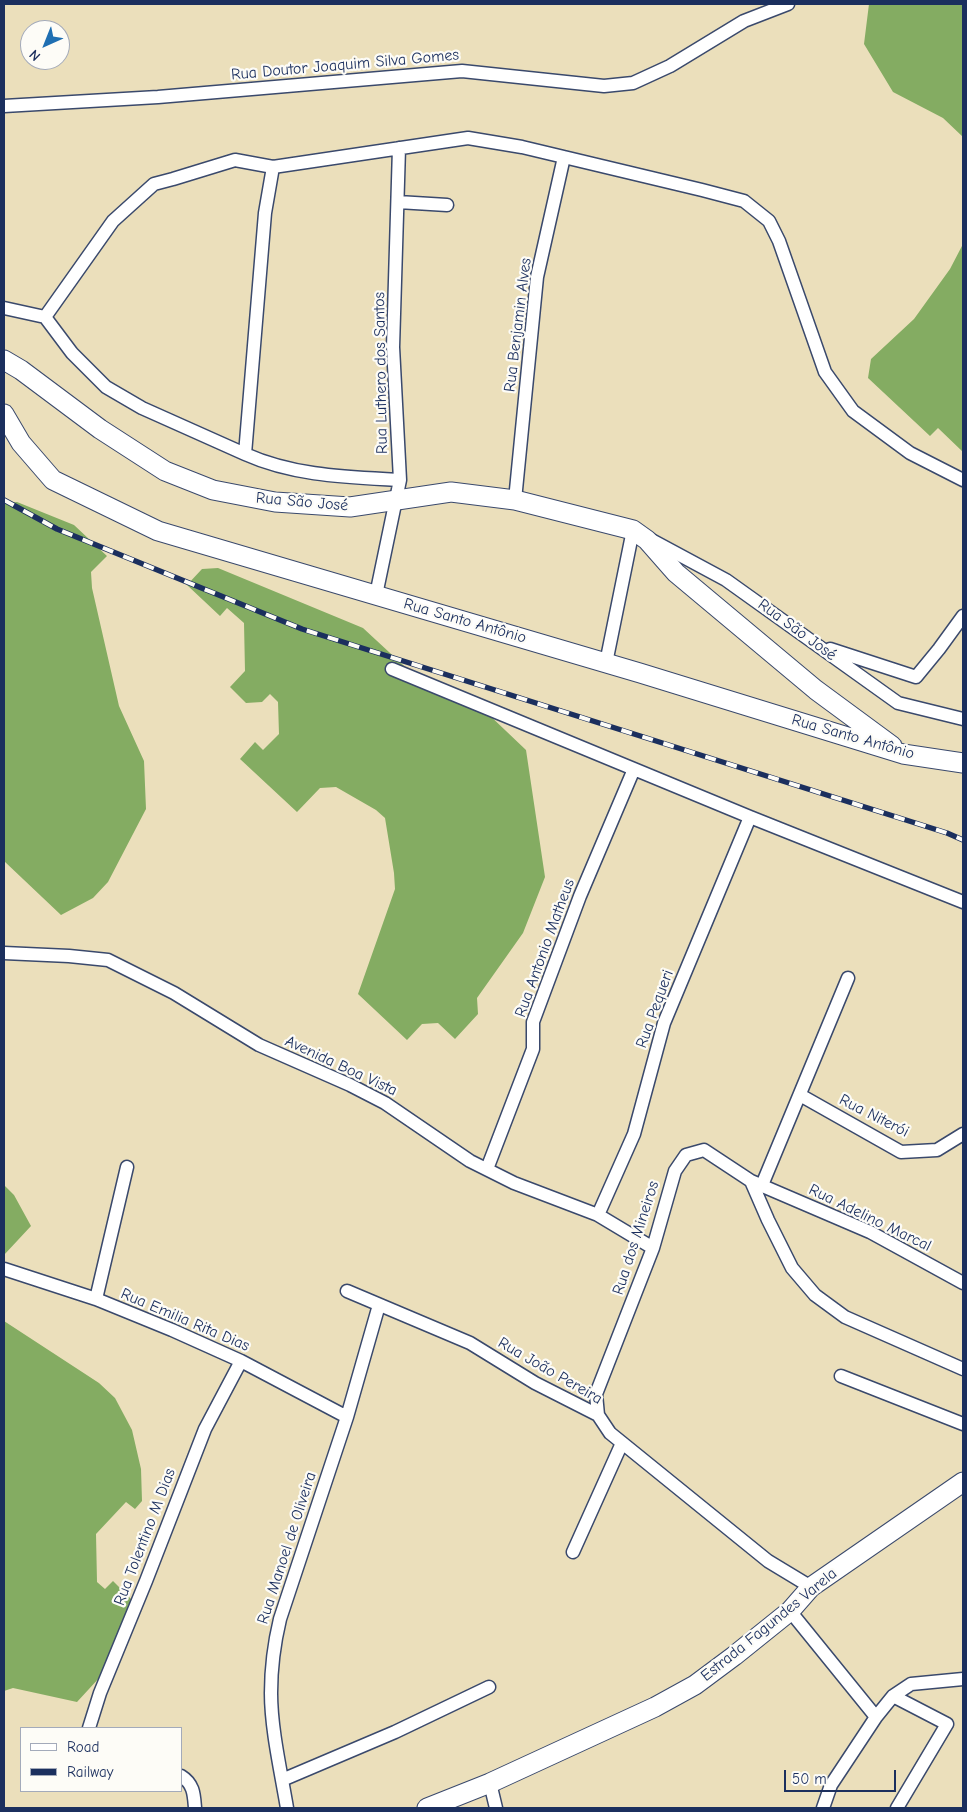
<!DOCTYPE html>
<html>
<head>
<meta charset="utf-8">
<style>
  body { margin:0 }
  #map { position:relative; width:967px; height:1812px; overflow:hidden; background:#ebdfbb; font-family:"Comic Neue",sans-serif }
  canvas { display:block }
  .frame { position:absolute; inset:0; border:5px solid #1b2f5e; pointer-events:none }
  .legend { position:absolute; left:20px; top:1727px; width:162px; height:65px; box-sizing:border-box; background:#fdfcf7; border:1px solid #a3aaba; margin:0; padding:6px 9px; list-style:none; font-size:15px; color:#1b2f5e }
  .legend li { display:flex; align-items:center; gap:10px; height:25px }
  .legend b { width:25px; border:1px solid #a3aaba }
  .north { position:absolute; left:20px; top:20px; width:50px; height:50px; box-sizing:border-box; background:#fdfcf7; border:1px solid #a3aaba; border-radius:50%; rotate:224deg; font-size:14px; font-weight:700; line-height:20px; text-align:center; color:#1b2f5e }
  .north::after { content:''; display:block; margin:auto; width:18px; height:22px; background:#1f6fb2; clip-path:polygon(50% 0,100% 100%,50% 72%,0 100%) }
  .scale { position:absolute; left:784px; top:1770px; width:112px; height:22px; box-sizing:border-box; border:2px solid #1b2f5e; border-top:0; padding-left:6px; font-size:15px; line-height:18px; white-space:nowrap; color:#1b2f5e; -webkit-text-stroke:4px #fdfcf7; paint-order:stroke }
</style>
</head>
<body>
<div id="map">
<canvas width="967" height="1812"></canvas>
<div class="frame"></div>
<ul class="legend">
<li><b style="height:6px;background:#fff"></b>Road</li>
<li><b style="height:6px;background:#1b2f5e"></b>Railway</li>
</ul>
<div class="north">N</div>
<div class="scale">50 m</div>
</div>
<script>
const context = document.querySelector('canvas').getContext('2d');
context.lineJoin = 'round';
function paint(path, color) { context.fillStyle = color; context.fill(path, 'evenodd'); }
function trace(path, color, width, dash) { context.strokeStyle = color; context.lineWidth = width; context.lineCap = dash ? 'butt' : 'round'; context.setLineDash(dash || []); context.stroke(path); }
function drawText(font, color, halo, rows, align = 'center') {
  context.font = font + ' "Comic Neue",sans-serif'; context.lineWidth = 4.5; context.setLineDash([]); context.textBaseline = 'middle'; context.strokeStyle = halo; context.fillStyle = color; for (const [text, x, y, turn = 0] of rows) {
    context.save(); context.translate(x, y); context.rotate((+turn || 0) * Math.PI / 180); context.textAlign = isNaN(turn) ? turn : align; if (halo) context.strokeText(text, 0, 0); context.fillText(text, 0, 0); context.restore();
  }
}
const forest = new Path2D(`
  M869 4H963V137L943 118 893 92 864 44Z
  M963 244V452L938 428 930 436 868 378 871 359 914 319 950 269Z
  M17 502 74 525 107 556 91 572 92 588 119 706 144 761 146 809 108 882 93 898 61 915 4 861V503Z
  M218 568 363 628 429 689 485 711 526 750 545 877 523 933 477 998 478 1014 455 1039 438 1023 422 1024 407 1040 358 994 395 889 394 873 385 818 376 810 336 787 320 788 297 812 240 759 255 742 263 750 279 734 278 702 270 694 262 702 246 703 230 687 245 671 244 623 227 608 220 616 187 585 202 569Z
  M4 1185 14 1195 31 1226 4 1255Z
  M4 1321 99 1383 115 1398 132 1430 141 1469 142 1501 135 1509 126 1502 96 1534 97 1582 105 1589 113 1581 137 1605 100 1677 77 1702 13 1688 4 1691Z`);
const street = new Path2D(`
  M4 106 158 97 462 71 604 86 633 83 670 66 744 21 788 4
  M273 167 265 213 245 454C294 476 347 477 400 480
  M398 202 447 205
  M4 308 45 317 113 221 154 184 173 179 235 160 273 167 468 138 522 147 702 190 744 201 769 221 779 241 825 372 853 411 910 453 963 480
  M45 317 72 353 106 387 142 408 245 454
  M515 500 537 277 564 157
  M376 595 400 480 393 347 399 148
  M830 649 916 677 939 649 963 616
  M606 663 633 530 726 580 898 703 963 719
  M392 669 750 817 963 902
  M4 953 69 956 108 960 174 993 259 1045 350 1085 385 1103 470 1161 514 1183 598 1215 653 1248
  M800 1095 901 1152 937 1150 963 1134
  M487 1169 533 1049V1022L580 896 634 769
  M751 1181 768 1220 792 1268 815 1295 845 1317 963 1369
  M762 1185 848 978
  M598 1215 634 1134 664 1023 750 817
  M4 1269 96 1299 172 1330 241 1361 347 1417
  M347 1291 470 1343 535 1383 598 1415 610 1433 768 1561 811 1587
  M96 1299 127 1167
  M841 1376 963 1424
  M598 1415 596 1394 653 1248 675 1171 686 1155 704 1150 751 1181 870 1232 963 1283
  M573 1552 622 1443
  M790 1611 876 1717
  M893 1696 947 1724 897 1808
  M89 1728 100 1693 146 1581 205 1429 241 1361
  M181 1776C194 1784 194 1795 195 1808
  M282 1780 395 1732 489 1687
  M490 1783 496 1808
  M287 1808C281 1772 271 1729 271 1693 271 1668 274 1644 280 1619L347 1417 379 1305
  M823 1808 831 1785 876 1717 893 1696 911 1684 963 1679`);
const secondary = new Path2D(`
  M4 360 21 370 100 429 165 471 213 490 275 502 350 507 451 492 515 500 633 530 647 540 676 573 816 690 892 746
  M4 414 21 443 53 480 158 531 640 673 903 754 963 763
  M427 1808 490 1783 655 1707 695 1685 734 1656 790 1611 811 1587 963 1482`);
const rail = new Path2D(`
  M4 500 57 529 302 629 947 833 963 840`);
const streetNames = [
  ["Rua Doutor Joaquim Silva Gomes",345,65,-5],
  ["Rua Benjamin Alves",518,325,-83],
  ["Rua Luthero dos Santos",381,373,-91],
  ["Rua São José",302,502,5],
  ["Rua Santo Antônio",465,621,16],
  ["Rua São José",797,630,36],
  ["Rua Santo Antônio",853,737,16],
  ["Rua Antonio Matheus",545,948,-70],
  ["Rua Pequeri",655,1009,-70],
  ["Avenida Boa Vista",341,1066,25],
  ["Rua Niterói",874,1116,27],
  ["Rua Adelino Marcal",870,1218,26],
  ["Rua dos Mineiros",636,1238,-72],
  ["Rua Emilia Rita Dias",185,1320,23],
  ["Rua João Pereira",550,1371,30],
  ["Rua Tolentino M Dias",145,1537,-69],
  ["Rua Manoel de Oliveira",287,1548,-72],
  ["Estrada Fagundes Varela",769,1625,-39]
];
paint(forest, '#84ac62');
trace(street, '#3a496c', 15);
trace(secondary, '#3a496c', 21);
trace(street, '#fff', 12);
trace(secondary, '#fff', 19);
trace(rail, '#1b2f5e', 5.5);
trace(rail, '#fdfcf7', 4, [11]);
drawText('16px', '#1b2f5e', '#fdfcf7', streetNames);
</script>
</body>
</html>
